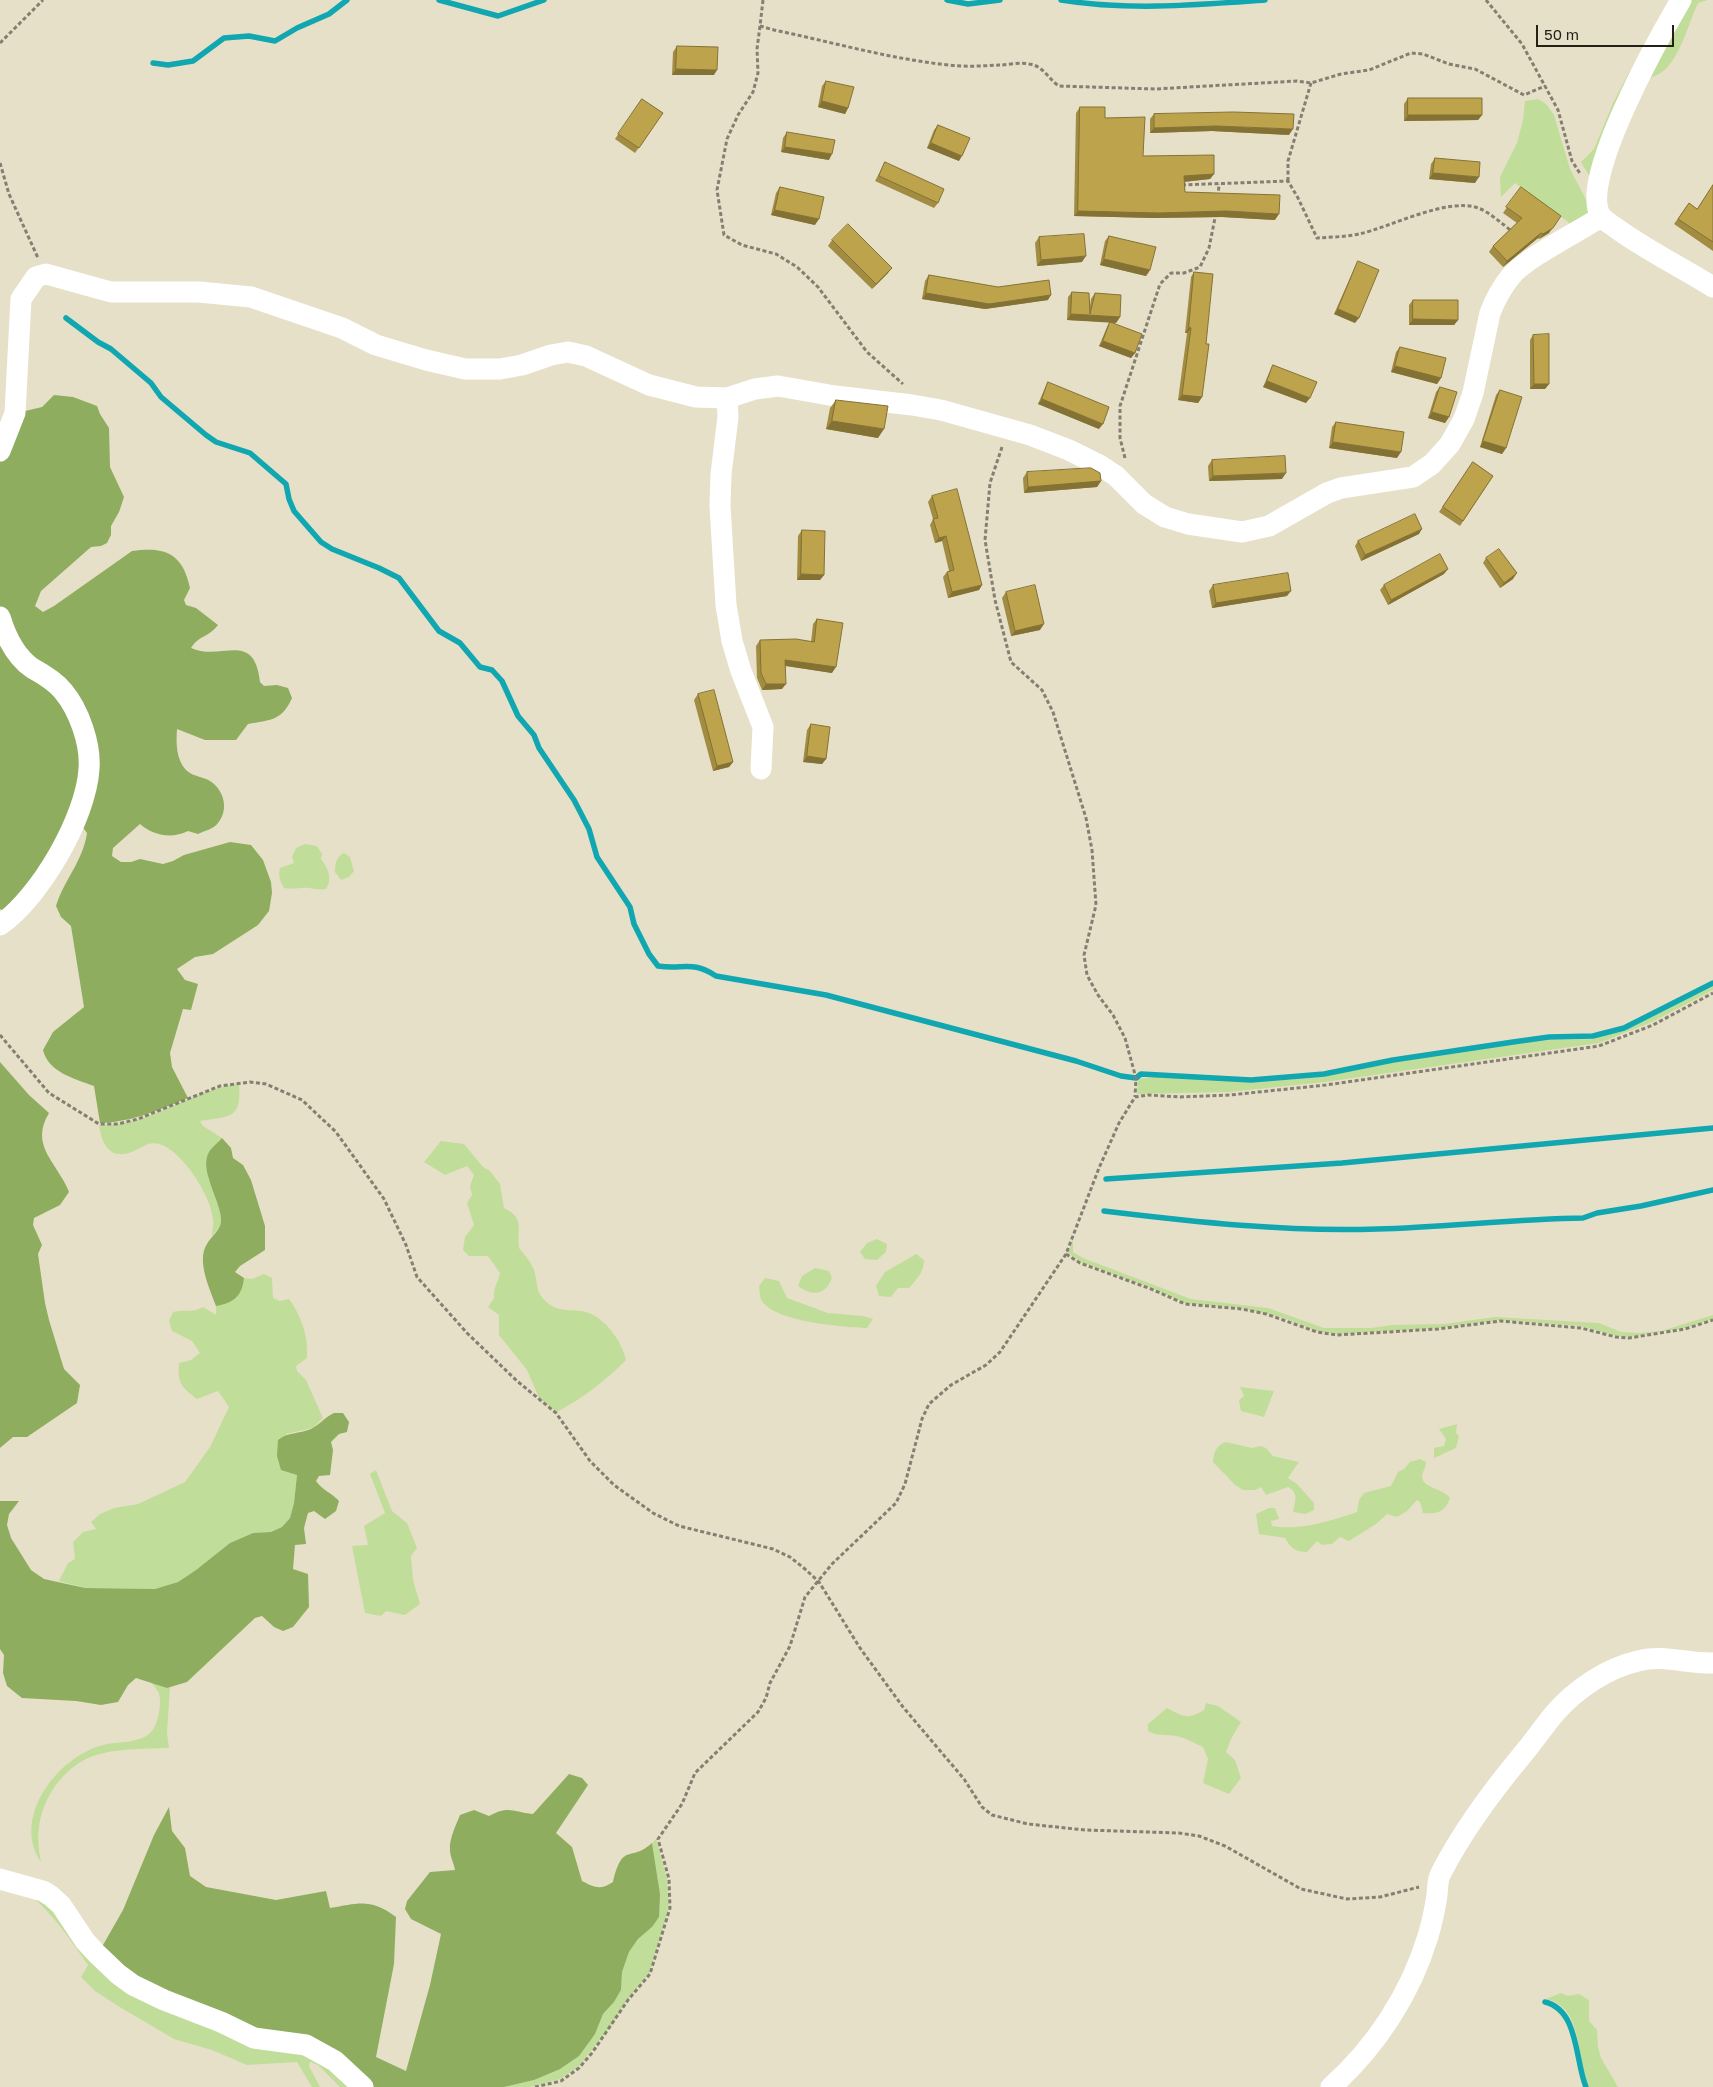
<!DOCTYPE html>
<html>
<head>
<meta charset="utf-8">
<style>
  body { margin:0 }
  #map { position:relative; width:1713px; height:2087px; overflow:hidden; background:#e7e0c9; font-family:"Golos Text",sans-serif }
  canvas { display:block }
  .scale { position:absolute; left:1536px; top:25px; width:138px; height:22px; box-sizing:border-box; border:2px solid #242119; border-top:0; padding-left:6px; font-size:15px; line-height:18px; white-space:nowrap; color:#242119; -webkit-text-stroke:4px #e7e0c9; paint-order:stroke }
</style>
</head>
<body>
<div id="map">
<canvas width="1713" height="2087"></canvas>
<div class="scale">50 m</div>
</div>
<script>
const context = document.querySelector('canvas').getContext('2d');
context.lineJoin = 'round';
function paint(path, color) { context.fillStyle = color; context.fill(path, 'evenodd'); }
function trace(path, color, width, dash) { context.strokeStyle = color; context.lineWidth = width; context.lineCap = dash ? 'butt' : 'round'; context.setLineDash(dash || []); context.stroke(path); }
const green = new Path2D(`
  M1685 0H1708L1698 3C1689 22 1680 59 1662 72 1656 76 1648 79 1641 82Z
  M1631 69 1590 177 1581 162 1594 149 1613 103Z
  M1538 99 1546 104 1554 115 1570 169 1590 207 1589 215 1576 228 1515 183 1501 197 1500 177 1517 143 1523 120 1525 101Z
  M305 844 317 846 322 854 321 859C328 868 333 878 326 889 319 890 316 889 309 888 301 887 293 890 284 888 280 881 278 876 280 868L294 863 292 857 296 848Z
  M344 853 350 857 354 871 349 877 341 880 335 872C335 865 336 856 344 853Z
  M1713 985V990L1652 1022 1599 1043 1325 1082 1229 1092 1137 1094 1138 1079 1163 1076 1251 1082 1324 1076 1393 1062 1514 1044 1550 1040 1593 1039 1625 1030Z
  M239 1084C242 1120 229 1116 200 1121L203 1126 222 1138 208 1154V1178L221 1212V1225L212 1236C212 1231 214 1225 213 1220 212 1197 182 1150 159 1144 149 1141 143 1147 134 1151 111 1161 102 1146 99 1125 112 1125 125 1124 137 1120 172 1110 202 1088 239 1084Z
  M441 1141 464 1144 483 1167 490 1171 500 1184 504 1208C525 1218 517 1229 519 1248 525 1255 531 1262 534 1270 537 1278 536 1289 541 1296 554 1314 569 1308 586 1312 606 1318 622 1342 626 1360 605 1381 583 1398 557 1412L539 1398 527 1370 499 1335V1315L488 1307 494 1298C493 1288 498 1283 500 1273L488 1256H469L463 1250 465 1237 474 1225 467 1203 472 1195 470 1186 474 1175 467 1166 445 1175 424 1162Z
  M877 1239 887 1244 886 1252 877 1260 865 1259 860 1252 867 1243Z
  M1073 1239V1252L1083 1258 1191 1299 1268 1308 1324 1328H1371L1392 1325 1444 1324 1495 1317 1599 1323 1621 1332 1638 1333 1661 1331 1713 1315V1319L1684 1328 1629 1337 1617 1336 1581 1326 1500 1320 1438 1328 1338 1334 1317 1331 1284 1318 1242 1308 1185 1303 1151 1288 1081 1262 1068 1253Z
  M916 1254 924 1260C924 1272 917 1279 909 1288H898L891 1297 879 1296 876 1286 885 1272Z
  M815 1268 829 1271 832 1278C826 1295 812 1297 798 1286L802 1276Z
  M264 1274 272 1278 273 1298 280 1301 289 1299C301 1315 309 1338 307 1358L296 1366 297 1371 306 1380 323 1418 313 1428 286 1434 297 1474 294 1503 290 1518 282 1527 271 1532 253 1533 230 1543 196 1570 178 1582 155 1589 85 1588 59 1581 68 1563 75 1559 73 1542 83 1532 96 1529 91 1522 100 1514 114 1508 138 1504 185 1482 210 1447 229 1407 218 1391 197 1399C182 1388 177 1383 179 1363L191 1360 200 1353 192 1341 172 1331 169 1321 173 1312C184 1309 193 1313 203 1307L216 1315V1306C232 1303 242 1296 244 1278L252 1279Z
  M765 1278 779 1281 787 1298 828 1313 863 1316 873 1319 867 1328C843 1327 775 1322 762 1301 759 1297 760 1290 759 1286Z
  M1240 1387 1274 1391 1264 1417 1241 1411 1239 1400 1244 1396Z
  M1457 1424 1456 1433 1459 1436 1456 1448 1434 1458V1448L1444 1446 1446 1439 1439 1429Z
  M1226 1442 1252 1448 1260 1446 1266 1448 1273 1456 1299 1462 1288 1478 1297 1484 1314 1503V1510L1305 1514 1293 1512C1295 1501 1299 1493 1288 1487L1266 1495 1261 1487 1255 1490H1243L1235 1485 1213 1462C1214 1451 1216 1446 1226 1442Z
  M1420 1459 1426 1462C1426 1467 1422 1473 1422 1477 1424 1489 1441 1487 1450 1498 1446 1511 1437 1515 1423 1513L1420 1502 1417 1500 1407 1511 1397 1517 1387 1514 1376 1524 1349 1541 1340 1537 1332 1544 1322 1545 1317 1541 1307 1552C1295 1552 1291 1548 1285 1538L1259 1534 1256 1514 1269 1508H1275L1279 1519 1271 1521 1272 1526C1300 1531 1330 1521 1357 1512L1359 1500 1364 1493 1391 1486 1398 1472 1404 1469 1410 1462Z
  M376 1470 392 1511 407 1523 417 1548 411 1556 413 1580 420 1604 405 1615 386 1611 381 1616 365 1613 352 1546 368 1545 364 1526 385 1513 370 1474Z
  M150 1681 167 1688 170 1687 167 1733 169 1748C147 1749 122 1748 100 1754 67 1762 43 1795 39 1827 37 1839 39 1851 41 1862 11 1818 57 1757 103 1745 118 1741 138 1744 150 1733 158 1727 162 1703 159 1694 158 1690 153 1685 150 1681Z
  M1206 1703 1218 1706 1241 1722 1231 1739 1226 1752 1235 1760 1241 1778 1229 1794 1203 1783 1208 1759 1203 1747C1194 1743 1186 1738 1176 1736 1165 1734 1158 1737 1148 1731V1724L1167 1708C1184 1717 1187 1720 1204 1710Z
  M656 1839 667 1879 669 1908 649 1973 627 2000 611 2026 578 2067 560 2079 530 2087H504L534 2080 595 2034 603 2014 614 2002 621 1990 622 1972 629 1952 638 1939 652 1927 660 1895 652 1843Z
  M42 1894 83 1942 294 2045 360 2087H340L318 2065 310 2062 309 2066 320 2087H312L297 2062 247 2065 212 2050 174 2039 118 2006 95 1991 81 1977 88 1965C71 1940 54 1916 31 1895Z
  M1561 1993 1568 1996 1579 1994 1589 2000V2021L1597 2030 1598 2047 1601 2058 1618 2087H1589C1576 2059 1584 2007 1546 1999Z`);
const forest = new Path2D(`
  M54 395 73 397 97 406 100 414 109 428 110 467 124 497 119 512 111 526V535L107 543 101 546 91 547 41 591 35 606 43 612 54 606 132 551C166 546 183 554 190 588L184 600 186 605 196 608 218 625C209 637 198 636 191 648 221 662 254 629 260 682L264 686 277 685 288 688 292 698C282 721 270 720 248 724L236 740H205L177 729C176 743 176 759 186 770 194 778 206 776 214 784 225 794 228 811 218 823 214 829 204 831 198 834L188 831C172 839 154 836 140 824L113 848 112 856 121 862H131L140 859 163 864 173 861 184 855 230 842 251 845 263 860 271 882 272 893 269 911 258 925 213 954 195 957 177 969 185 980 198 984 191 1010 183 1009 170 1053 172 1067 188 1098C158 1110 133 1122 100 1123L94 1086C75 1079 48 1072 43 1050L53 1032 84 1007 71 926 61 917 56 906C64 880 83 861 87 833L78 821 86 736 31 664 0 612V456L17 413 42 407Z
  M0 629 54 686 85 755 74 819 10 914 0 909Z
  M0 1062 29 1095 49 1113C29 1146 57 1162 69 1192L60 1205 34 1218 33 1225 42 1245 38 1254 45 1303 49 1320 64 1369 80 1385 77 1403 27 1437H13L0 1448Z
  M222 1138 231 1148 233 1158 243 1165 251 1180 265 1226V1250L240 1266 235 1272 244 1278C242 1297 233 1303 216 1306 210 1289 196 1261 207 1244 210 1238 221 1229 221 1222 223 1204 198 1171 209 1152 212 1147 218 1143 222 1138Z
  M334 1413H343L349 1422 347 1432 339 1434 331 1442 333 1450 330 1475 319 1476 316 1481C322 1490 332 1493 339 1501L336 1511 325 1519 314 1511 308 1513 304 1528 306 1544 295 1545 293 1569 308 1574 309 1607 293 1627 283 1631 274 1627 262 1616 255 1618 187 1682 167 1688 136 1678 128 1685 118 1702 101 1705 76 1701 22 1698 7 1686 3 1673 4 1655 0 1649V1501H19L9 1514 7 1525 11 1538 31 1570 44 1579 85 1588 155 1589 178 1582 196 1570 230 1543 253 1533 271 1532 282 1527 290 1518 294 1503 297 1475 281 1470 277 1456 278 1440C288 1432 299 1434 311 1429 318 1426 325 1417 334 1413Z
  M569 1774 582 1778 588 1785 556 1833 572 1847 582 1881C595 1888 601 1890 613 1882 623 1841 630 1863 652 1843L660 1894 659 1917 652 1927 638 1939 629 1952 622 1972 621 1990 614 2002 603 2014 595 2034 579 2056 560 2069 534 2080 504 2087H367L279 2037 165 1998 99 1952 123 1910 154 1835 169 1807 172 1831 185 1848 190 1876 206 1887 276 1900 326 1891 330 1908C359 1903 371 1898 396 1917L394 1964 376 2057 406 2071 430 1985 441 1934 411 1919 405 1909 407 1901 430 1872 455 1870C454 1863 450 1857 450 1850 449 1839 456 1825 460 1815L474 1810 489 1816C509 1805 513 1812 533 1814Z`);
const stream = new Path2D(`
  M439 0 498 16 544 0
  M947 0 968 4 1000 0
  M1061 0C1129 11 1197 5 1265 0
  M153 63 168 65 193 61 224 38 249 36 275 41 297 28 329 14 347 0
  M66 318 98 342 111 349 151 383 161 397 206 435 216 442 250 453 286 484 289 499 294 511 321 542 332 549 379 568 399 578 439 631 460 643 480 667 492 670 502 681 518 716 534 735 539 748 574 800 589 829 597 857 630 907 634 924 649 954 658 966C683 970 692 960 716 976L826 995 1076 1061 1121 1076 1136 1078 1141 1074 1251 1080 1324 1074 1393 1060 1513 1042 1549 1037 1593 1036 1624 1028 1713 983
  M1106 1179 1342 1163 1713 1128
  M1104 1211C1195 1222 1286 1232 1377 1229 1446 1227 1514 1219 1583 1218L1597 1213 1641 1206 1713 1190
  M1545 2002C1579 2010 1575 2061 1586 2087`);
const path = new Path2D(`
  M763 0 760 26 774 30C832 42 890 59 949 65 966 67 983 66 999 65 1008 65 1020 62 1029 64 1044 66 1048 79 1059 86L1155 89 1297 81 1311 83 1341 74 1369 70 1411 53 1423 54 1449 64 1475 69 1524 95 1545 86
  M1486 0 1522 44 1558 110 1572 161 1581 175
  M760 26 757 49 758 73 753 92 738 115 727 139 717 190 724 235 742 245 776 254 797 267 818 287 867 352 903 384
  M0 43 43 0
  M0 163 9 194 38 258
  M1288 181V161L1311 83
  M1182 185 1288 181 1298 198 1317 238C1330 237 1345 237 1359 234 1391 227 1447 197 1478 208 1490 212 1503 225 1513 232
  M1218 197 1219 184
  M1002 447 990 483 985 540 995 600 1011 662 1042 690 1053 712 1086 818 1092 850 1096 905 1084 955 1087 975 1098 995 1113 1015 1125 1038 1136 1078 1135 1097
  M1125 458 1120 438V406L1160 284 1171 273H1184L1200 267 1209 248 1216 213
  M0 1035 49 1093 99 1124H118L138 1119 220 1086 250 1082 266 1084 302 1100 336 1132 384 1199 406 1245 417 1277 467 1333 517 1381 556 1413 590 1461 614 1485 653 1513 679 1526 773 1549 790 1557 805 1569 819 1582 860 1648 903 1707 964 1779 982 1807 992 1815 1028 1824 1085 1830 1179 1833 1199 1836 1225 1846 1301 1889 1347 1899 1380 1897 1419 1887
  M1066 1254 1080 1263 1151 1289 1185 1304 1242 1309 1266 1314 1317 1332 1337 1335 1438 1329 1500 1321 1581 1328 1616 1337 1629 1338 1685 1329 1713 1320
  M535 2087 561 2081 579 2068 592 2053 628 2000 650 1974 670 1908 669 1879 658 1839 682 1804 695 1773 758 1712 766 1698 770 1683 790 1646 805 1597 832 1564 896 1503 905 1484 922 1419 929 1404 951 1385 986 1365 1000 1352 1066 1254 1099 1168 1119 1123 1135 1097 1148 1095 1180 1097 1230 1095 1326 1085 1599 1046 1653 1025 1713 993`);
const street = new Path2D(`
  M1681 0C1661 34 1577 182 1601 216 1604 221 1611 224 1616 228 1646 250 1681 267 1713 287
  M727 398 728 417 721 474 720 506 726 605 732 641 741 671 763 727 761 769
  M0 451 15 413 21 299 36 277 46 274 111 292H199L251 297 342 328 376 345 426 360 465 369H500L522 365 551 355 568 352 586 356 649 385 696 397 727 398 755 389 778 386 835 396 912 405 941 410 1030 435 1069 450 1101 466 1116 476 1144 504 1165 517 1188 524 1242 532 1269 526 1327 493 1341 488 1413 477 1432 464 1450 444 1464 419 1473 393 1490 313C1495 300 1502 287 1511 276 1527 257 1578 232 1601 217
  M0 617C6 637 15 656 32 668 43 674 55 681 63 691 79 710 91 744 89 769 86 818 40 897 0 925
  M0 1879 43 1891 51 1896 61 1905 85 1941 96 1953 118 1974 133 1985 164 2000 221 2022 254 2038 306 2045 335 2061 363 2087
  M1331 2087C1376 2047 1411 1993 1428 1936 1432 1923 1435 1908 1437 1895 1438 1887 1437 1880 1441 1873 1462 1832 1493 1790 1523 1754 1534 1741 1544 1726 1555 1713 1576 1689 1607 1668 1638 1661 1662 1654 1688 1664 1713 1663`);
const wall = new Path2D(`
  M677 46 714 75H672L673 52Z
  M826 81 848 108 845 114 818 107 822 86Z
  M1408 98 1482 115 1478 120 1404 121V104Z
  M642 99 663 113 635 153 615 139Z
  M1080 107 1105 118 1143 156 1214 174 1210 179 1185 182V192L1275 220 1222 217 1154 218 1074 216 1076 113Z
  M1154 114 1289 135 1212 131 1150 133V119Z
  M938 125 959 161 927 148 934 130Z
  M787 132 829 160 781 152 783 138Z
  M1435 158 1475 183 1429 179 1431 164Z
  M885 162 938 203 934 208 875 181 882 168Z
  M1713 185V251L1674 224 1689 203 1697 209Z
  M780 187 815 225 771 215 776 193Z
  M1521 187 1549 233 1539 239 1538 238 1503 267 1489 252 1493 246 1517 223 1503 213Z
  M1109 236 1150 270 1146 276 1100 265 1105 241Z
  M1039 237 1082 262 1037 266 1035 243Z
  M832 240 888 273 872 289 828 246Z
  M1358 261 1355 323 1334 314 1355 267Z
  M1194 272 1206 344 1202 397 1198 403 1178 400 1187 333H1185L1191 277Z
  M929 275 1048 300 985 309 922 299 925 281Z
  M1072 292 1090 306 1091 299 1095 293 1120 317 1116 323 1112 322 1135 353 1131 358 1099 346 1107 327 1110 322 1067 320 1068 297Z
  M1413 300 1458 320 1454 325H1409V305Z
  M1533 335 1549 384 1545 389H1530V340Z
  M1400 347 1441 378 1437 384 1391 372 1396 352Z
  M1273 365 1306 403 1263 387 1270 371Z
  M1048 382 1099 429 1038 404 1045 388Z
  M1440 387 1449 417 1445 423 1428 418 1436 392Z
  M1500 390 1506 448 1502 454 1480 447 1496 395Z
  M836 400 878 438 826 429 830 408Z
  M1336 422 1397 458 1329 448 1332 427Z
  M1212 460 1282 479 1209 481 1208 466Z
  M1473 462 1493 476 1460 526 1439 512Z
  M1027 472 1101 481 1097 487 1024 493 1023 478Z
  M932 496 982 585 979 590 948 598 943 577 947 572 949 571 942 541 935 543 930 525 933 519 928 502Z
  M802 530 824 575 820 580H797L798 536Z
  M1419 534 1361 561 1355 546 1358 541Z
  M1486 558 1513 579 1500 588 1483 563Z
  M1444 574 1388 605 1380 590 1384 585Z
  M1213 585 1287 596 1212 608 1209 591Z
  M1006 592 1040 630 1011 636 1002 598Z
  M817 619 832 673 785 666 782 689 762 690 757 678 756 646 760 640 811 642 813 624Z
  M698 694 733 762 729 767 713 771 694 700Z
  M811 724 826 759 822 764 803 762 807 730Z`);
const shadedWall = new Path2D(`
  M676 69 717 70 714 75H672Z
  M822 101 848 108 845 114 818 107Z
  M1408 115H1482L1478 120 1404 121Z
  M1216 126 1293 129 1289 135 1212 131 1150 133 1154 128Z
  M931 143 962 156 959 161 927 148Z
  M785 147 832 154 829 160 781 152Z
  M1433 173 1479 177 1475 183 1429 179Z
  M1214 174 1210 179 1181 182 1184 176Z
  M775 210 819 219 815 225 771 215Z
  M1078 211H1226L1279 214 1275 220 1222 217 1154 218 1074 216Z
  M1557 222 1549 233 1539 239 1543 234Z
  M1541 233 1538 238 1503 267 1507 261Z
  M1086 256 1082 262 1037 266 1041 260Z
  M1104 259 1150 270 1146 276 1100 265Z
  M892 268 888 273 872 289 876 284Z
  M926 293 1051 295 1048 300 985 309 922 299Z
  M1338 309 1359 318 1355 323 1334 314Z
  M1071 314 1120 317 1116 323 1067 320Z
  M1413 319 1458 320 1454 325H1409Z
  M1189 327 1191 328 1187 333H1185Z
  M1103 341 1135 353 1131 358 1099 346Z
  M1395 366 1441 378 1437 384 1391 372Z
  M1267 381 1310 398 1306 403 1263 387Z
  M1534 384H1549L1545 389H1530Z
  M1182 395 1202 397 1198 403 1178 400Z
  M1042 399 1103 424 1099 429 1038 404Z
  M1432 412 1449 417 1445 423 1428 418Z
  M832 421 884 429 878 438 826 429Z
  M1483 441 1506 448 1502 454 1480 447Z
  M1333 442 1401 452 1397 458 1329 448Z
  M1286 473 1282 479 1209 481 1213 476Z
  M1101 481 1097 487 1024 493 1028 487Z
  M1422 529 1419 534 1361 561 1365 555Z
  M946 536 942 541 935 543 939 538Z
  M1448 569 1444 574 1388 605 1391 600Z
  M1517 573 1513 579 1500 588 1504 583Z
  M801 574 824 575 820 580H797Z
  M982 585 979 590 948 598 952 592Z
  M1291 591 1287 596 1212 608 1216 603Z
  M1044 624 1040 630 1011 636 1015 631Z
  M785 660 836 667 832 673 781 665Z
  M766 684H786L782 689 762 690Z
  M807 756 826 759 822 764 803 762Z
  M733 762 729 767 713 771 717 766Z`);
const building = new Path2D(`
  M677 46 718 47 717 70 676 69Z
  M826 81 854 87 848 108 822 101Z
  M1408 98H1482V115H1408Z
  M642 99 663 113 639 148 618 134Z
  M1080 107H1105V118L1145 117 1143 156 1214 155V174L1184 176 1185 192 1280 195 1279 214 1226 211 1158 213 1078 211Z
  M1234 112 1294 114 1293 129 1216 126 1154 128V114Z
  M938 125 970 138 962 156 931 143Z
  M787 132 835 140 832 154 785 147Z
  M1435 158 1480 162 1479 177 1433 173Z
  M885 162 944 189 938 203 879 176Z
  M1713 185V242L1678 219 1689 203 1697 209Z
  M780 187 824 197 819 219 775 210Z
  M1521 187 1561 216 1553 228 1543 234 1541 233 1507 261 1493 246 1522 218 1506 207Z
  M848 224 892 268 876 284 832 240Z
  M1084 234 1086 256 1041 260 1039 237Z
  M1109 236 1156 247 1150 270 1104 259Z
  M1358 261 1379 270 1359 318 1338 309Z
  M1194 272 1213 274 1206 344H1209L1202 397 1182 395 1191 328 1189 327Z
  M929 275 998 287 1049 280 1051 295 989 304 926 293Z
  M1072 292 1089 293 1090 314 1095 293 1121 295 1120 317 1071 314Z
  M1413 300H1458V320L1413 319Z
  M1110 322 1142 334 1135 353 1103 341Z
  M1549 334V384H1534L1533 335Z
  M1400 347 1446 358 1441 378 1395 366Z
  M1273 365 1317 382 1310 398 1267 381Z
  M1048 382 1109 407 1103 424 1042 399Z
  M1440 387 1457 392 1449 417 1432 412Z
  M1500 390 1522 397 1506 448 1483 441Z
  M836 400 888 406 884 429 832 421Z
  M1336 422 1404 432 1401 452 1333 442Z
  M1285 456 1286 473 1213 476 1212 460Z
  M1473 462 1493 476 1463 521 1443 507Z
  M1091 468 1100 473 1101 481 1028 487 1027 472Z
  M957 489 982 585 952 592 947 572 954 570 946 536 939 538 933 519 938 518 932 496Z
  M1415 514 1422 529 1365 555 1358 541Z
  M802 530 825 531 824 575 801 574Z
  M1499 549 1517 573 1504 583 1486 558Z
  M1440 554 1448 569 1391 600 1384 585Z
  M1288 573 1291 591 1216 603 1213 585Z
  M1035 585 1044 624 1015 631 1006 592Z
  M817 619 843 623 836 667 785 660 786 684H766L761 673 760 640 796 639 814 642Z
  M714 690 733 762 717 766 698 694Z
  M811 724 830 727 826 759 807 756Z`);
paint(green, '#c1dd9a');
paint(forest, '#8ead5e');
trace(stream, '#10a7b0', 5.5);
trace(path, '#847f70', 3, [4, 2.5]);
trace(street, '#fff', 21);
paint(wall, '#a28c41');
paint(shadedWall, '#847235');
paint(building, '#bca34c');
trace(building, '#847235', 1);
</script>
</body>
</html>
